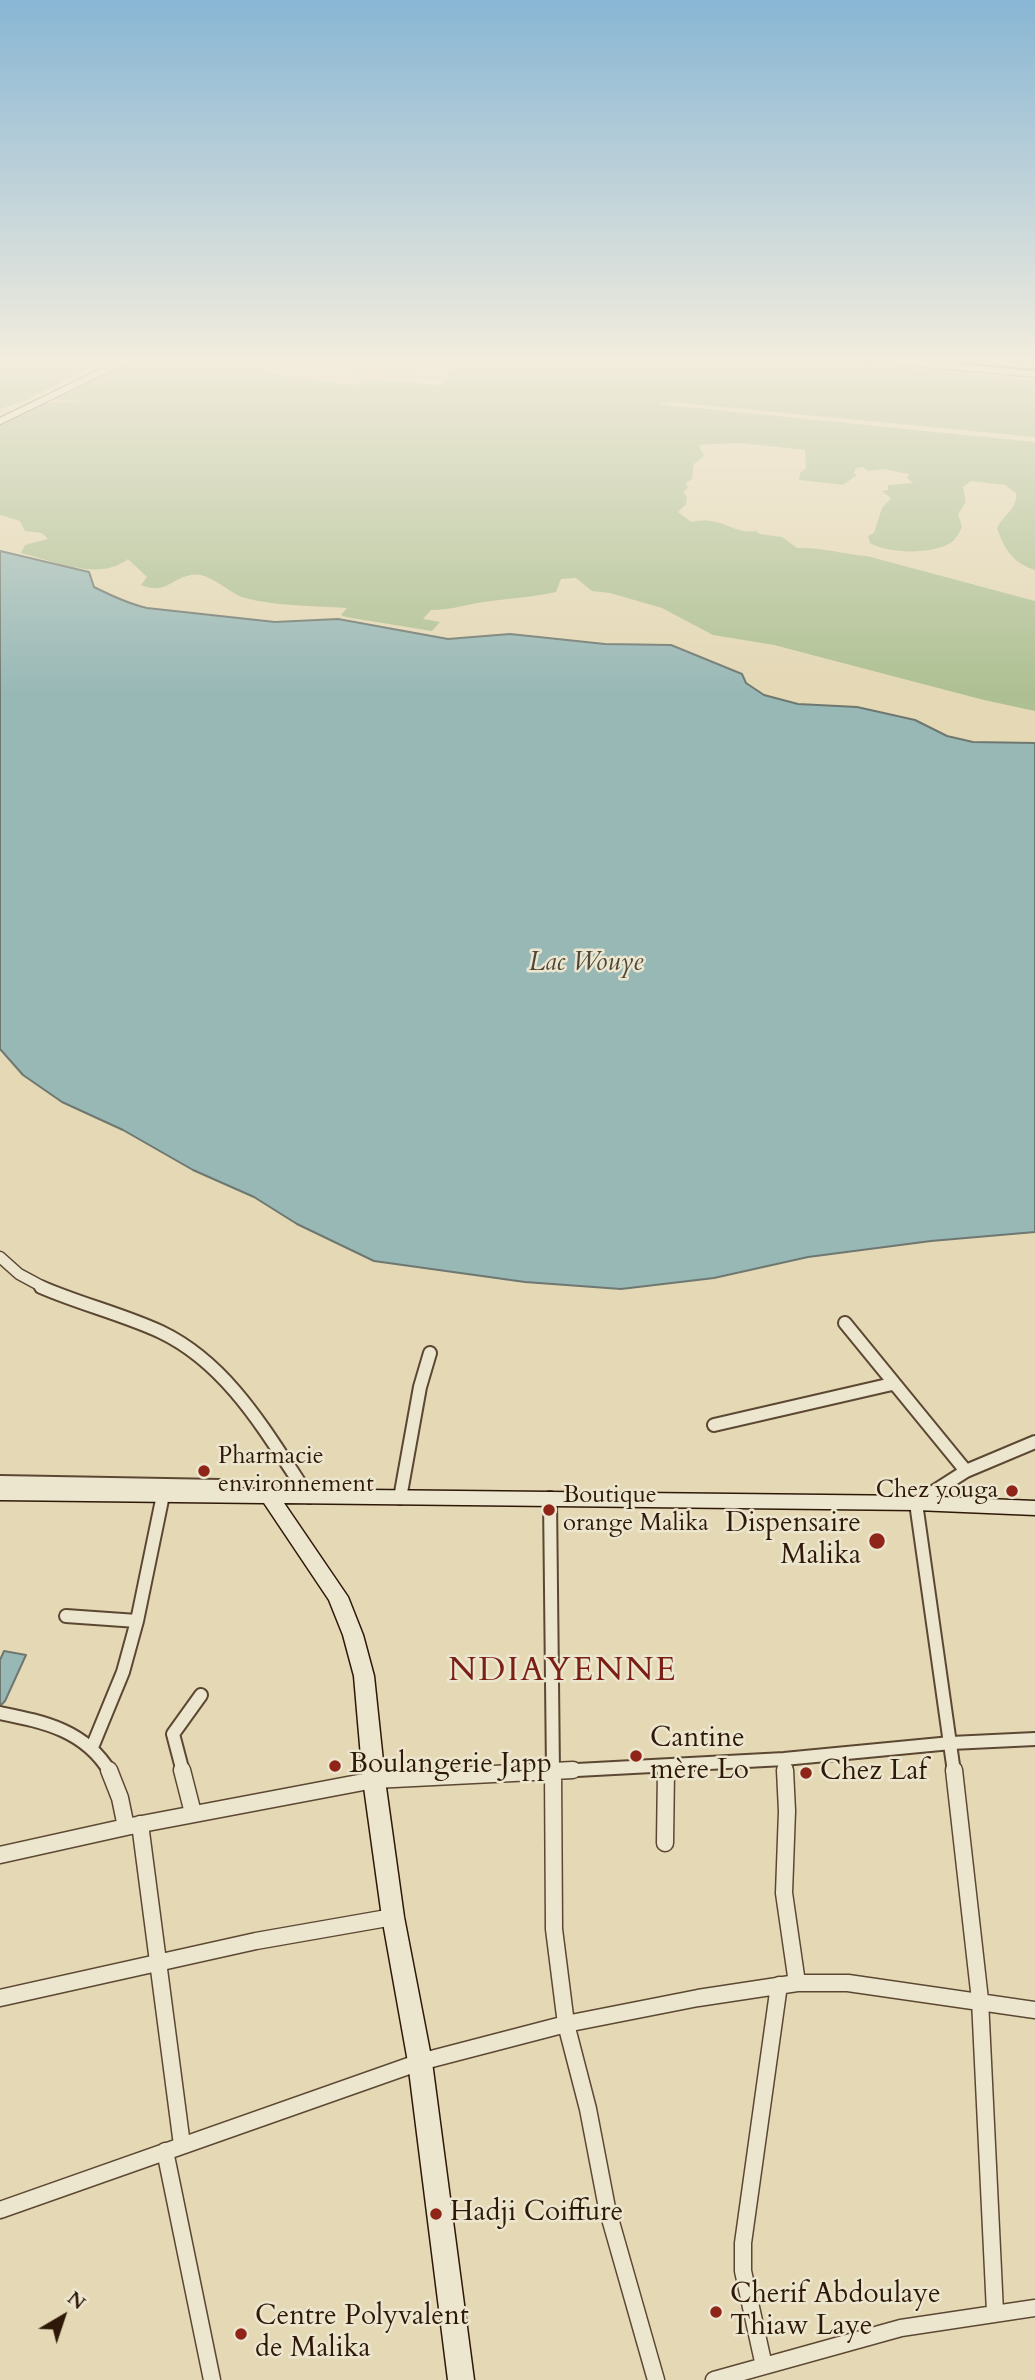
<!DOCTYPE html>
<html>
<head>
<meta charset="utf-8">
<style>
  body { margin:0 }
  #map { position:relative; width:1035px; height:2380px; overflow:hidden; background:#e4d8b5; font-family:Cardo,serif }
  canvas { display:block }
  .north { position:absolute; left:28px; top:2282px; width:70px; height:70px; -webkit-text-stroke:5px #ede6cf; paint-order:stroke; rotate:39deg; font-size:19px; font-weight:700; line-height:28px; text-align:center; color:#2e1807 }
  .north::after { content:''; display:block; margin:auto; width:24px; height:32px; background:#2e1807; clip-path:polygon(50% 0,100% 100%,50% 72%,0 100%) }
</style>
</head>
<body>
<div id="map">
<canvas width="1035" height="2380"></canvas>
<div class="north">N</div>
</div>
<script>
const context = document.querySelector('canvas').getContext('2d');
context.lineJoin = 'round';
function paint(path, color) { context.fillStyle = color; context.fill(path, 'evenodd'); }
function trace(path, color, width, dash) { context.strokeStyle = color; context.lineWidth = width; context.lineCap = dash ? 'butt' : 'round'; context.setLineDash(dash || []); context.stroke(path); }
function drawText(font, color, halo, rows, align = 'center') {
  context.font = font + ' Cardo,serif'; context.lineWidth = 5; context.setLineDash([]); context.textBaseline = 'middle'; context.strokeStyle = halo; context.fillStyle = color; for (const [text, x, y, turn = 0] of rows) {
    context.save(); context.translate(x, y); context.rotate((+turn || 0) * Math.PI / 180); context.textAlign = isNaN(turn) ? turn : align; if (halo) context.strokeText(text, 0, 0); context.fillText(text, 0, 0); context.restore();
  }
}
const green = new Path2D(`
  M0 359H107L25 401 0 409Z
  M135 359H241L240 361 264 365 267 373 354 385 368 379 441 385 444 380 242 359 445 378 456 359H821L1035 380V437L669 402 658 404 1035 442V570C1013 563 1004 549 997 528 1003 515 1018 508 1016 493L1005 485 971 481 963 487 966 502 958 514 962 527C960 531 957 538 953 541 936 555 888 554 870 543L868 536 874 533 882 508 891 498 882 491 888 490V485L913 483 907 478 909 474 883 469 868 471 863 467 856 468 854 473 857 475 843 485 799 480 800 473 806 468 805 450 740 443 699 445 704 456 694 464 692 479 686 483 688 488 683 492 687 497 686 504 678 512 691 522C722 515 733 535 756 531L760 534 782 537 797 548C821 547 843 554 867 556L1035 601V711L984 700 774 645 713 635 662 608 610 593 592 591 576 578 561 579 556 592C534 597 514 598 491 601 470 603 454 610 431 610L423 619 440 622 432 631 346 617 341 615 347 608C313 606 277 606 245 598 228 593 209 571 191 575 170 579 166 595 141 585L147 577 128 559C99 582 54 561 21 553L25 545 48 539 42 533 25 531 20 521 0 515V421L44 403 93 401 53 400Z`);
const water = new Path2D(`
  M0 551 89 572 94 587C110 595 129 604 147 608L275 622 338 619 448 639 510 634 605 644 671 645 742 674 746 683 764 695 798 704 857 707 915 720 947 736 973 742 1035 743V1232L931 1241 808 1257 714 1278 621 1289 525 1282 374 1261 297 1224 254 1197 193 1170 123 1130 62 1102 23 1075 0 1049Z
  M4 1651 26 1655 5 1701 0 1706V1660Z`);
const streetFar3 = new Path2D(`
  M867 359 1035 374
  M0 421 128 359`);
const streetFar2 = new Path2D(`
  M0 1257 19 1274 45 1288`);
const streetFar1 = new Path2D(`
  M41 1287C80 1304 122 1314 161 1332 230 1365 268 1436 309 1497
  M845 1323 966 1471
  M714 1425 892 1384
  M0 1482 221 1486 232 1489 241 1496
  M400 1498 420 1387 430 1353
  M550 1498 553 1772
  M66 1616 137 1621
  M0 1713C44 1722 85 1730 110 1772
  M93 1745 123 1672 137 1621 163 1495
  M784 1759 785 1772
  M183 1772 173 1734 201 1695
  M539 1772 784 1759 951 1743 1035 1739
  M666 1772V1766
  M954 1772 916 1503 966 1471 1035 1442`);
const street = new Path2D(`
  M109 1770 120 1798 126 1827
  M182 1770 193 1813
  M553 1770 554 1929 566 2024 588 2109 607 2208 656 2380
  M785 1770 787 1811 784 1893 797 1983
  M954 1770 980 2000 995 2312
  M140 1824 182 2145
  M665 1843 666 1770
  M0 1855 126 1827 374 1780 573 1770
  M0 1998 256 1941 393 1917
  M165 2151 212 2380
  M0 2210 420 2062 566 2024 698 1998 797 1983H848L1035 2010
  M764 2366 743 2271V2243L779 1985
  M714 2380 901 2328 1035 2308`);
const secondary = new Path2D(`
  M0 1486 916 1496 1035 1501V1515L916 1510 284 1503 348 1597 363 1635 374 1676 385 1780 404 1917 432 2062 474 2380H448L408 2062 382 1917 363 1780 354 1676 343 1635 329 1600 264 1503 0 1500Z`);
const highway = new Path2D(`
  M959 359 1035 363V369L964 362Z`);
const markers = [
  [204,1471,7,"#8f2418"],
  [1012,1491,7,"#8f2418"],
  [549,1510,7,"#8f2418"],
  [877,1541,9,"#8f2418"],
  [636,1756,7,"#8f2418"],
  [335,1766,7,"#8f2418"],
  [806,1773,7,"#8f2418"],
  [436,2214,7,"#8f2418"],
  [716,2312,7,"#8f2418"],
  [241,2334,7,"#8f2418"]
];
const poiNames = [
  ["Pharmacie",218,1457],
  ["environnement",218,1485],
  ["Chez youga",998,1491,"right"],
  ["Boutique",563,1496],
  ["orange Malika",563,1524]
];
const waterNames = [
  ["Lac Wouye",586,964]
];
const nearPoinames = [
  ["Dispensaire",861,1525,"right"],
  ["Malika",861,1557,"right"],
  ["Cantine",650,1740],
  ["mère Lo",650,1772],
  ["Boulangerie Japp",349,1766],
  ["Chez Laf",820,1773],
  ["Hadji Coiffure",450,2214],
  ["Cherif Abdoulaye",730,2296],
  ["Thiaw Laye",730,2328],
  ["Centre Polyvalent",255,2318],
  ["de Malika",255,2350]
];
const nearQuarternames = [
  ["NDIAYENNE",563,1672]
];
paint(green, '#aec093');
paint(water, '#98b8b6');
trace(water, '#6e7870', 2);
trace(streetFar3, '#5c4832', 8);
trace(streetFar2, '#5c4832', 13);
trace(streetFar1, '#5c4832', 16);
trace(street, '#5c4832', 19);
trace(secondary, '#2e1807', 3);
trace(highway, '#2e1807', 4);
trace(streetFar3, '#ede6cf', 6);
trace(streetFar2, '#ede6cf', 10);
trace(streetFar1, '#ede6cf', 12);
trace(street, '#ede6cf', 16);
paint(secondary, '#ede6cf');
paint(highway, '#e4d8b5');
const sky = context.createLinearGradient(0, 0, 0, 693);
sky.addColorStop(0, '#88b6d4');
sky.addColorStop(0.52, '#f3edde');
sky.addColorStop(1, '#f3edde00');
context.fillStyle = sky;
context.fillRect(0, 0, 1035, 693);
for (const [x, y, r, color] of markers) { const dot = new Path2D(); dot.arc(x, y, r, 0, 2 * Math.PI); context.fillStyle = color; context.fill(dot); trace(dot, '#ede6cf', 2.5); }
drawText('24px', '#2e1807', '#ede6cf', poiNames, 'left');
drawText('italic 26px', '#4e483c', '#ede6cf', waterNames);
drawText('28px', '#2e1807', '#ede6cf', nearPoinames, 'left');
context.letterSpacing = '2px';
drawText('33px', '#7a1f14', '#ede6cf', nearQuarternames);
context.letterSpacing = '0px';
</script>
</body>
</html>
